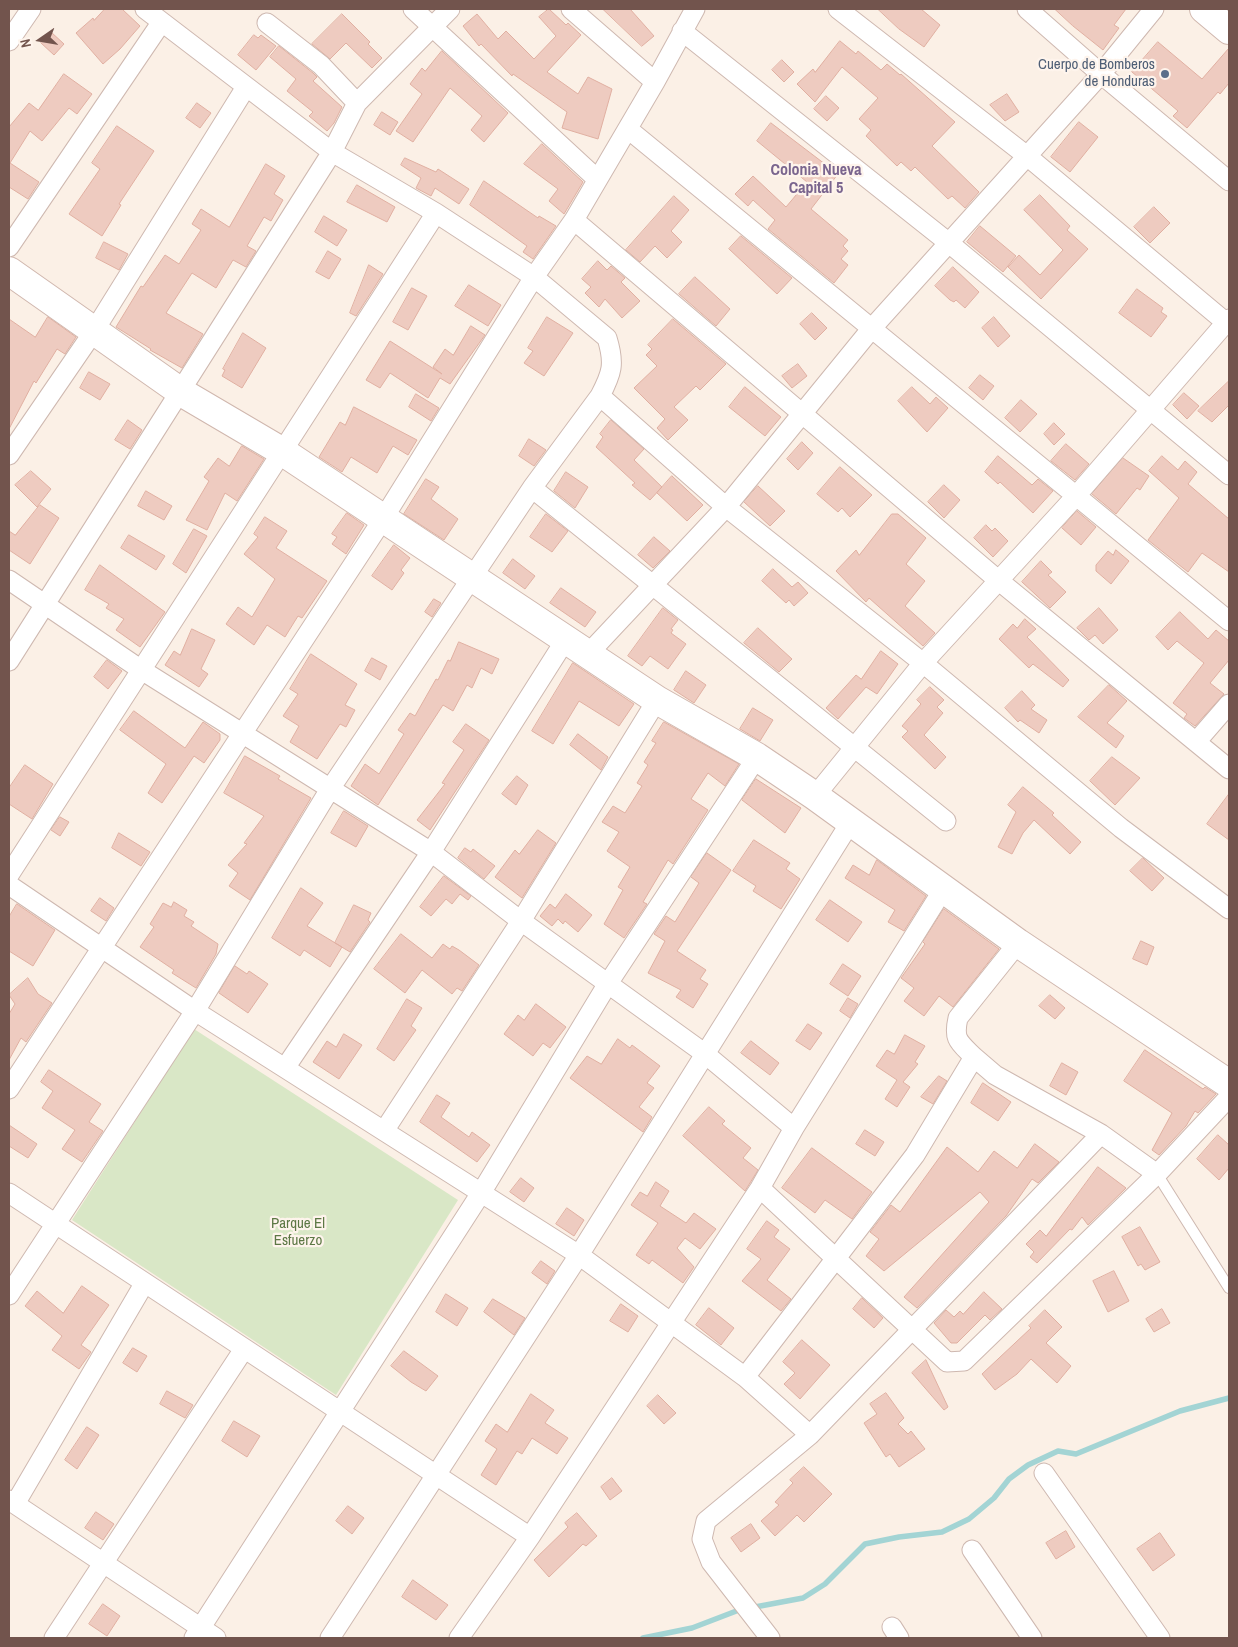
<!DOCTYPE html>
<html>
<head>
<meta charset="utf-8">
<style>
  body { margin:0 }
  #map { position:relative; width:1238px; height:1647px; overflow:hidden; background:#fbf0e6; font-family:"Archivo Narrow",sans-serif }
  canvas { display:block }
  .frame { position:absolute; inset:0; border:10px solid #72544d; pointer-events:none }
  .north { position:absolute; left:15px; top:15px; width:50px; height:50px; -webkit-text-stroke:4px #fef4ec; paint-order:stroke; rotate:257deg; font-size:14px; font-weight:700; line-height:20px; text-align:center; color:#72544d }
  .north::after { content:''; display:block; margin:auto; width:18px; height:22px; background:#72544d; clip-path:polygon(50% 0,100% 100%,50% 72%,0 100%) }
</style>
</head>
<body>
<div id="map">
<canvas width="1238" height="1647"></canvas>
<div class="frame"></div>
<div class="north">N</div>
</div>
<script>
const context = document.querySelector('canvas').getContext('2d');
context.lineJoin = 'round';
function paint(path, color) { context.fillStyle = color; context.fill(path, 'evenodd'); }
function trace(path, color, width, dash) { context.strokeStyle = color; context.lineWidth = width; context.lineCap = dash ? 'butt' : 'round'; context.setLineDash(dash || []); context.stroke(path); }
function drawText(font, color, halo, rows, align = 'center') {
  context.font = font + ' "Archivo Narrow",sans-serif'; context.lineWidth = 4.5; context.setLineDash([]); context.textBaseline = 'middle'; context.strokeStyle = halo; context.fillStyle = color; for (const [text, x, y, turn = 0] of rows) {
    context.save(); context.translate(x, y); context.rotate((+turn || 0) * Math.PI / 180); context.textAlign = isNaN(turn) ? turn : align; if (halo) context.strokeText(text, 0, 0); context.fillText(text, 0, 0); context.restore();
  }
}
const green = new Path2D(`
  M194 1029 458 1200 336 1395 72 1220Z`);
const stream = new Path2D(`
  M643 1638 692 1628 739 1610 803 1598 825 1584 865 1544 899 1537 942 1532 969 1519 994 1498 1009 1479 1028 1465 1058 1451 1076 1454 1180 1411 1229 1398`);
const building = new Path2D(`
  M105 9H122L140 26 120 49 103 64 76 33 93 18 94 20Z
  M549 9 566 25 568 23 581 35 547 72 578 94 588 77 612 89 598 139 562 128 567 112 513 74 512 76 481 44 479 46 463 26 477 14 498 39 506 31 534 59 556 36 539 17Z
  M603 9H630L654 36 642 46Z
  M878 9H921L940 25 924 47 899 29Z
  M1055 9H1126L1114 25 1119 28 1103 50 1073 26Z
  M342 14 370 42 368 44 382 58 372 68 346 43 330 59 312 44Z
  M51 32 64 44 54 55 41 43Z
  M254 35 258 38 261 35 276 46 256 70 238 55Z
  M840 41 856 54 858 51 881 70 887 64 900 75 901 74 955 122 932 146 979 192 965 208 952 196 948 199 915 167 911 171 901 162 897 166 866 136 871 130 859 119 878 98 842 67 815 102 797 84 813 69 815 72Z
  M1158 42 1202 79 1229 48V83L1220 94 1218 92 1187 128 1173 116 1178 111 1132 72Z
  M279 46 313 73 317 77 313 81 342 107 334 123 327 131 309 116 313 112 287 91 296 79 270 57Z
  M442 51 508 113 484 142 471 130 482 116 450 88 413 142 396 131 422 94 410 84 422 68 425 71Z
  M782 60 794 72 784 82 772 70Z
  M64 74 92 94 77 114 69 108 42 141 30 131 10 163 39 182 28 199 9 187V127L29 103 38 110Z
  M1007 94 1019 112 1005 121 990 105Z
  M826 96 839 108 827 121 814 109Z
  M197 103 211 113 200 128 186 118Z
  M382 112 398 122 390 135 374 125Z
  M1079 122 1098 137 1070 172 1051 157Z
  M771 123 838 174 811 209 848 240 843 246 848 251 841 259 848 265 834 283 768 229 775 220 753 200 748 206 735 194 753 176 786 207 807 182 757 141Z
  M117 126 154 151 119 204 121 205 102 236 69 214 100 169 92 163Z
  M542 144 583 182 564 214 549 201 558 189 524 164Z
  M405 158 436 172 438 169 469 189 459 204 435 188 431 196 416 188 421 178 401 165Z
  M266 164 285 176 274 194 283 200 271 221 264 217 247 246 256 251 246 267 233 260 216 288 192 273 166 313 203 334 182 368 150 350 151 349 116 327 141 286 143 287 165 255 179 264 201 230 192 224 201 209 229 227Z
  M484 181 538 218 539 216 556 226 533 259 523 252 527 246 470 205Z
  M357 185 395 207 387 222 347 202Z
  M1040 195 1070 226 1067 230 1088 249 1041 299 1008 267 1019 255 1040 275 1063 250 1024 210Z
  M674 196 689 210 671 231 682 242 667 258 655 246 640 262 626 250Z
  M1154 207 1170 223 1150 243 1134 227Z
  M324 216 347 230 337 246 315 232Z
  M980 226 1016 256 1003 272 967 242Z
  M741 236 792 278 777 294 729 249Z
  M104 242 128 254 119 270 96 258Z
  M328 251 341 259 329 279 316 272Z
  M598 261 607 270 611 266 625 278 621 282 640 301 622 318 605 299 599 307 585 293 591 287 582 279Z
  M369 265 383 274 356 316 350 313Z
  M953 267 979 292 965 308 956 300 954 302 950 300 935 286Z
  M695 277 730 309 716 326 679 294Z
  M469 285 501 305 488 326 455 306Z
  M412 288 427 296 408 330 393 322Z
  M1137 289 1163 308 1161 312 1167 316 1151 337 1119 313Z
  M812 313 827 328 815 340 800 324Z
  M48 317 76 337 65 354 57 349 36 383 34 381 9 429V319L35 337Z
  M547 317 573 333 544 376 524 363 533 351 528 348Z
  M994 317 1010 336 998 347 982 328Z
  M673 319 726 364 700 390 696 386 674 407 688 420 668 440 657 428 665 419 634 388 657 366 646 355 652 349 648 345Z
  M471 326 485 335 450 384 440 378 428 398 390 373 380 388 366 380 390 341 442 374 433 367 445 349 453 355Z
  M243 333 266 348 242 388 222 376 225 370 223 369Z
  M798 364 807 376 792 388 782 376Z
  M89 372 110 384 100 400 80 388Z
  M980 375 994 386 983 400 969 388Z
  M1229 381V405L1212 422 1198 411Z
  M745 387 781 417 765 436 729 407Z
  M912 387 930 404 936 397 948 408 927 432 898 401Z
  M1184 393 1199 406 1187 419 1173 405Z
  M416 394 439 408 431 421 409 407Z
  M1021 400 1037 414 1020 432 1005 418Z
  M354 407 417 440 408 455 393 446 377 473 351 457 342 472 319 457 340 422 345 425Z
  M128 420 142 430 130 449 115 440Z
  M611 420 644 449 634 460 662 487 650 500 632 485 635 483 596 447 603 437 600 434Z
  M1054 423 1065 434 1054 445 1044 434Z
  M529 439 546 450 534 466 519 456Z
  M802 442 813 453 798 470 787 459Z
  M1066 444 1089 464 1075 480 1051 461Z
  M242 446 264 459 237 501 225 493 207 530 186 520 209 481 204 477 218 458 229 466Z
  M998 456 1032 485 1038 479 1053 491 1033 513 1000 482 998 484 985 472Z
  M1162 456 1178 470 1185 461 1197 472 1188 484 1229 519V572L1202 553 1188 572 1148 540 1179 498 1149 471Z
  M1123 458 1149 476 1140 490 1137 488 1116 514 1092 494Z
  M840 467 872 495 850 517 842 508 838 512 817 494Z
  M31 471 51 489 37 507 15 485Z
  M566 472 588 487 575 508 554 491Z
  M672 476 703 505 687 521 657 493Z
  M426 479 439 487 431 499 458 519 444 540 404 514Z
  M944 485 960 500 944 518 928 502Z
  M758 486 785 511 770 526 744 502Z
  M146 491 172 506 164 520 138 506Z
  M40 505 59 518 30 564 9 550V531L15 535Z
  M1077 511 1096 527 1081 545 1062 528Z
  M347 513 364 525 346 554 332 544 337 537 332 534Z
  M546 514 568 531 552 552 530 537Z
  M892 514H898L926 538 906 564 925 581 905 606 935 633 923 646 869 598 866 602 836 571 856 550 859 555Z
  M265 517 287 531 276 548 327 581 302 618 298 616 285 637 267 625 254 645 226 624 238 607 252 617 275 579 244 554 258 537 254 534Z
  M986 525 992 531 995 528 1008 541 993 557 974 538Z
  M194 529 207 536 186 573 173 564Z
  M129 535 165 556 156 570 121 548Z
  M654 537 670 551 653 568 638 555Z
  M394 545 410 558 401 570 404 573 392 590 372 576Z
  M1116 550 1129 561 1111 584 1096 571V565L1108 551 1113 555Z
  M513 559 535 576 525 589 503 573Z
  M1041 561 1052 572 1048 575 1066 592 1050 608 1022 582Z
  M100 565 165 612 140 647 116 630 124 619 106 608 109 604 85 590Z
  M773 569 792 587 798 582 808 593 794 606 789 600 786 603 762 581Z
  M561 588 596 612 585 627 550 603Z
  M434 599 441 603 432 617 425 612Z
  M663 608 678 620 671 629 673 630 671 633 686 644 668 669 650 656 642 666 628 656Z
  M1099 608 1118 630 1103 644 1095 635 1089 640 1077 628Z
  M1180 612 1208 639 1216 630 1229 641V660L1210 683 1224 694 1195 726 1184 718 1187 714 1173 703 1204 663 1177 641 1168 650 1156 637Z
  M1025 619 1036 629 1027 637 1069 680 1063 687 1033 664 1029 668 999 639 1013 624 1017 628Z
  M758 628 792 659 779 672 744 643Z
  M192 629 215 640 201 669 208 674 199 687 165 665 174 651 180 655Z
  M459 642 499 659 492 674 481 668 472 688 467 685 453 711 443 705 378 805 351 786 365 764 379 774 404 734 398 730 410 713 415 716 436 679 438 680 448 660 450 661Z
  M881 651 898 664 877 694 866 687 838 719 826 708 856 675 861 679Z
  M311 654 357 684 345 705 355 710 346 727 340 724 317 759 290 742 299 726 283 716 298 694 290 689Z
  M372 658 387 666 380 680 365 671Z
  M107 660 122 671 108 689 94 677Z
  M573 663 634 704 619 726 579 701 553 744 532 731Z
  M686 671 706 685 694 703 674 690Z
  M1109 685 1127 701 1107 723 1124 736 1116 748 1078 717Z
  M930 687 944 700 937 707 943 713 924 735 946 757 935 769 902 737 908 731 902 726 921 704 917 700Z
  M1022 691 1035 705 1031 709 1047 720 1039 733 1020 720 1018 722 1005 708Z
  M753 708 773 720 760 741 740 729Z
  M134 711 185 748 203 722 220 734V740L204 763 194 756 162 803 148 793 166 764 120 730Z
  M664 722 739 764 725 786 708 773 691 799 708 810 673 864 668 860 643 902 647 904 624 938 604 924 623 890 618 887 630 867 607 851 619 832 602 822 613 806 625 813 642 786 637 783 648 765 644 762 656 743 652 741Z
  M466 724 489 740 430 830 417 820 445 784 442 783 464 750 453 742Z
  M578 734 608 757 601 770 570 745Z
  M245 756 280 776 278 779 311 798 250 900 229 886 238 873 228 865 247 844 244 843 264 816 224 793Z
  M1112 757 1140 778 1115 805 1090 781Z
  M25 765 53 784 32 819 9 804V788Z
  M517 776 528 785 516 805 502 794Z
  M756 779 801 808 785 833 742 800Z
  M1023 787 1054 813 1052 815 1081 842 1070 854 1034 820 1023 833 1012 854 998 847 1016 812 1008 805Z
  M1229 794V840L1207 824Z
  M344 811 368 826 356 847 331 833Z
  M60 817 69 822 60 836 51 830Z
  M538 830 556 843 522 898 495 877 515 850 519 854Z
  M119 833 150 852 141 866 112 848Z
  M754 840 790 863 786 869 800 879 781 909 753 891 756 886 733 871Z
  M465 848 471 852 473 849 495 866 484 879 458 858Z
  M707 853 731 870 677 951 706 970 700 979 708 984 693 1008 676 997 681 990 648 973 665 941 654 934 666 916 675 922 699 883 691 877Z
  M1143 858 1164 878 1152 891 1130 871Z
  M877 860 926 896 904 931 888 922 895 910 845 878 853 865 869 875Z
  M444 876 471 896 468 900 460 894 452 904 446 899 431 916 420 907Z
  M301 888 323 903 307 926 342 947 330 967 304 950 300 956 272 938Z
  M566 894 592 915 578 932 565 921 563 924 558 919 552 926 540 916 550 904 555 908Z
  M100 898 114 908 106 921 91 911Z
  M830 900 862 922 848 942 816 920Z
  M174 902 187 910 184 916 194 922 191 926 218 944 216 954 196 988 172 973 174 970 140 947 154 927 150 924 163 903 171 907Z
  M17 904 55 930 33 966 9 951V917Z
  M354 905 371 913 368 920 370 922 350 952 335 943Z
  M944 909 999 949 953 1007 939 996 924 1016 904 1001 914 988 901 978 925 944 923 942Z
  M401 934 432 958 443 944 450 949 452 946 459 950 479 965 462 991 457 988 452 994 422 970 405 993 374 969Z
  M1141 941 1154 947 1147 965 1133 959Z
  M843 964 861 976 848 996 830 984Z
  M235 966 247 974 249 971 268 984 248 1013 219 993Z
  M28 978 38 994 52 1003 26 1042 21 1038 9 1060V1014L15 1004 9 995Z
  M1050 995 1065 1008 1055 1019 1039 1006Z
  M848 998 858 1004 850 1018 840 1011Z
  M407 999 422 1008 411 1026 416 1030 394 1061 377 1049Z
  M536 1004 566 1027 550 1048 543 1043 533 1056 504 1034 518 1015 524 1020Z
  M808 1024 822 1033 810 1050 796 1041Z
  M344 1034 362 1045 339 1079 313 1062 327 1041 336 1047Z
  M905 1035 925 1046 915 1062 918 1064 903 1082 910 1087 897 1107 885 1099 897 1080 876 1066 887 1050 894 1054Z
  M618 1039 630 1048 632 1045 660 1066 647 1083 654 1088 639 1107 652 1117 643 1132 570 1078 587 1056 601 1064Z
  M751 1041 779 1063 770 1075 741 1053Z
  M1145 1050 1203 1089 1205 1087 1216 1094 1198 1113 1195 1111 1186 1126 1159 1155 1152 1150 1172 1113 1124 1081Z
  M1062 1063 1078 1072 1066 1095 1050 1086Z
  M49 1070 101 1104 89 1122 103 1131 82 1162 62 1149 75 1130 42 1108 53 1091 41 1082Z
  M939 1076 947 1081 933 1104 921 1097Z
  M983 1083 1011 1102 998 1121 971 1103Z
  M437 1095 450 1103 441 1117 469 1137 472 1132 490 1145 477 1162 420 1122Z
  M709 1107 725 1121 722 1124 751 1148 743 1158 758 1170 745 1191 683 1136Z
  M9 1125 37 1144 28 1158 9 1146Z
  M865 1130 884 1142 875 1156 856 1144Z
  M1218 1135 1229 1145V1168L1219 1180 1197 1159Z
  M1035 1144 1059 1162 1038 1183 1032 1179 1006 1216 917 1308 904 1297 989 1202 980 1192 884 1271 866 1256 879 1239 870 1232 891 1205 900 1212 947 1147 978 1172 994 1151 1017 1168Z
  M812 1148 872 1192 852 1219 825 1200 815 1213 782 1188Z
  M1098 1167 1126 1188 1088 1225 1082 1217 1072 1230 1070 1229 1037 1263 1030 1257 1034 1252 1026 1244 1040 1230 1046 1236Z
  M521 1178 534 1188 524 1202 510 1192Z
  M656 1182 669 1191 660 1206 686 1223 694 1213 716 1229 700 1249 685 1238 677 1248 694 1267 683 1283 652 1260 649 1264 636 1255 658 1223 631 1205 640 1192 647 1196Z
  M567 1208 584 1220 574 1236 556 1224Z
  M767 1221 779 1230 774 1237 790 1249 767 1280 791 1299 781 1311 742 1281 761 1259 747 1249Z
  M1140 1227 1160 1262 1145 1270 1141 1264 1138 1266 1122 1237Z
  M541 1261 555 1271 547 1284 532 1273Z
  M1114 1271 1129 1301 1108 1312 1093 1281Z
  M82 1286 109 1305 81 1345 91 1352 79 1369 52 1350 62 1336 25 1306 37 1291 63 1313Z
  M984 1292 1002 1309 990 1320 985 1315 957 1343H951L934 1323 946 1310 954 1317 960 1311 963 1314Z
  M446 1294 468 1308 457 1326 436 1312Z
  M862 1298 883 1318 874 1328 853 1309Z
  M493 1299 525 1318 514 1335 484 1312Z
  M621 1304 638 1316 628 1332 610 1321Z
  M709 1308 734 1328 721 1345 696 1325Z
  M1162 1309 1170 1323 1154 1332 1146 1319Z
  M1045 1310 1062 1327 1046 1343 1071 1366 1057 1383 1031 1359 1017 1374 995 1390 982 1374 1031 1328 1029 1326Z
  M802 1340 830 1365 800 1399 784 1384 795 1373 783 1362Z
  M133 1348 147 1356 137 1372 123 1363Z
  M404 1351 438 1376 426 1391 411 1382 391 1366Z
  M926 1360 948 1407 944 1410 912 1373Z
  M167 1391 193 1405 185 1418 160 1404Z
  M886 1393 904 1418 898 1424 908 1434 911 1431 925 1449 899 1467 890 1454 886 1457 864 1423 877 1414 870 1404Z
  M531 1394 554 1410 545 1423 568 1438 557 1454 532 1438 522 1454 517 1451 496 1485 481 1475 497 1449 485 1441 496 1424 507 1432Z
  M658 1395 676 1413 664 1424 647 1406Z
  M234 1421 260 1436 247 1457 222 1441Z
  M87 1427 99 1435 77 1469 65 1460Z
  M804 1467 832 1494 804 1522 797 1515 775 1536 761 1521 779 1505 775 1502 793 1483 790 1480Z
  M612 1478 622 1491 610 1500 601 1487Z
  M348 1506 364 1518 352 1534 336 1521Z
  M96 1512 114 1524 103 1540 85 1528Z
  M577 1513 597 1536 586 1546 583 1544 549 1577 534 1560 568 1527 565 1523Z
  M751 1524 760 1538 741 1552 731 1538Z
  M1066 1531 1075 1547 1056 1559 1046 1543Z
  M1160 1533 1175 1555 1153 1571 1137 1549Z
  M413 1580 448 1605 436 1620 402 1597Z
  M103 1604 120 1616 107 1636 89 1624Z`);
const lane = new Path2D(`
  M1157 1174 1229 1288`);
const street = new Path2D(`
  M145 9 332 152 436 213 534 277 607 338C615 364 612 373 600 396L726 507 923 663 1121 828 1229 909
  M413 9 597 179
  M571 9 655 82
  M838 9 1027 156 1229 325
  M1027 9 1101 74 1229 181
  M267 23 321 65 357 103
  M682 31 949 243 1229 475
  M9 41 31 9
  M628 129 1229 621
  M574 220 998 580 1229 769
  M9 247 161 23
  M9 455 94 331 246 87
  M532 488 946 821
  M9 580 140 669 431 852 521 921 704 1053 794 1128
  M588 654 726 507 872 328 1101 74 1154 9
  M9 661 332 152 357 103 450 9
  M1196 742 1229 704
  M815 796 923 663 1076 496 1229 319
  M9 875 436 213
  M9 885 195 1011 579 1255 745 1377 810 1435
  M974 1057C959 1042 953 1040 958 1018L1018 943
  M285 1068 431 852 566 639
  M9 1089 383 519 534 277 574 220 655 82 695 9
  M384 1131 521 921 657 700
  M760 1188 947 1362 964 1361 1157 1174 1229 1097
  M9 1193 530 1537
  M9 1295 195 1011 330 789 532 488 600 396
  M745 1377 915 1155 974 1057 995 1075 1101 1134 1157 1174
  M1044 1473 1160 1638
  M9 1500 216 1638
  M15 1504 144 1284
  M972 1550 1032 1638
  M892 1627 899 1638
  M54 1638 244 1349
  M194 1638 481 1193 607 985 757 757
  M330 1638 579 1255 850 823
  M459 1638 530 1537 760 1188 794 1128 944 888
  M770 1638 711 1562 702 1539 706 1521 810 1435 1101 1134`);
const secondary = new Path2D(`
  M1204 9 1229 30
  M9 271 181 392 283 452 657 700 757 757 815 796 1018 943 1229 1084`);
const markers = [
  [1165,74,5,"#5c6f8a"]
];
const serviceNames = [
  ["Cuerpo de Bomberos",1155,65],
  ["de Honduras",1155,82]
];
const parkNames = [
  ["Parque El",298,1224],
  ["Esfuerzo",298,1241]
];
const neighbourhoodNames = [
  ["Colonia Nueva",816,171],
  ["Capital 5",816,189]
];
paint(green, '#d9e7c6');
trace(stream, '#a3d4d4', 5.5);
paint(building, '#eecbc0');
trace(building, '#e0afa1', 1);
trace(lane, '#ceb8b0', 12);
trace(street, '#ceb8b0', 21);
trace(secondary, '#d0b7ae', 30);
trace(lane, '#fff', 10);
trace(street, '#fff', 19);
trace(secondary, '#fff', 28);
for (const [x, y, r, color] of markers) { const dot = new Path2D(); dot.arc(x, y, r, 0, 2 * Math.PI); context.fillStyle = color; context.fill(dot); trace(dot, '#fef4ec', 2); }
drawText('15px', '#4e5e75', '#fef4ec', serviceNames, 'right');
drawText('15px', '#5d7845', '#fef4ec', parkNames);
drawText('bold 16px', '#7a658e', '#fef4ec', neighbourhoodNames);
</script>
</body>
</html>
